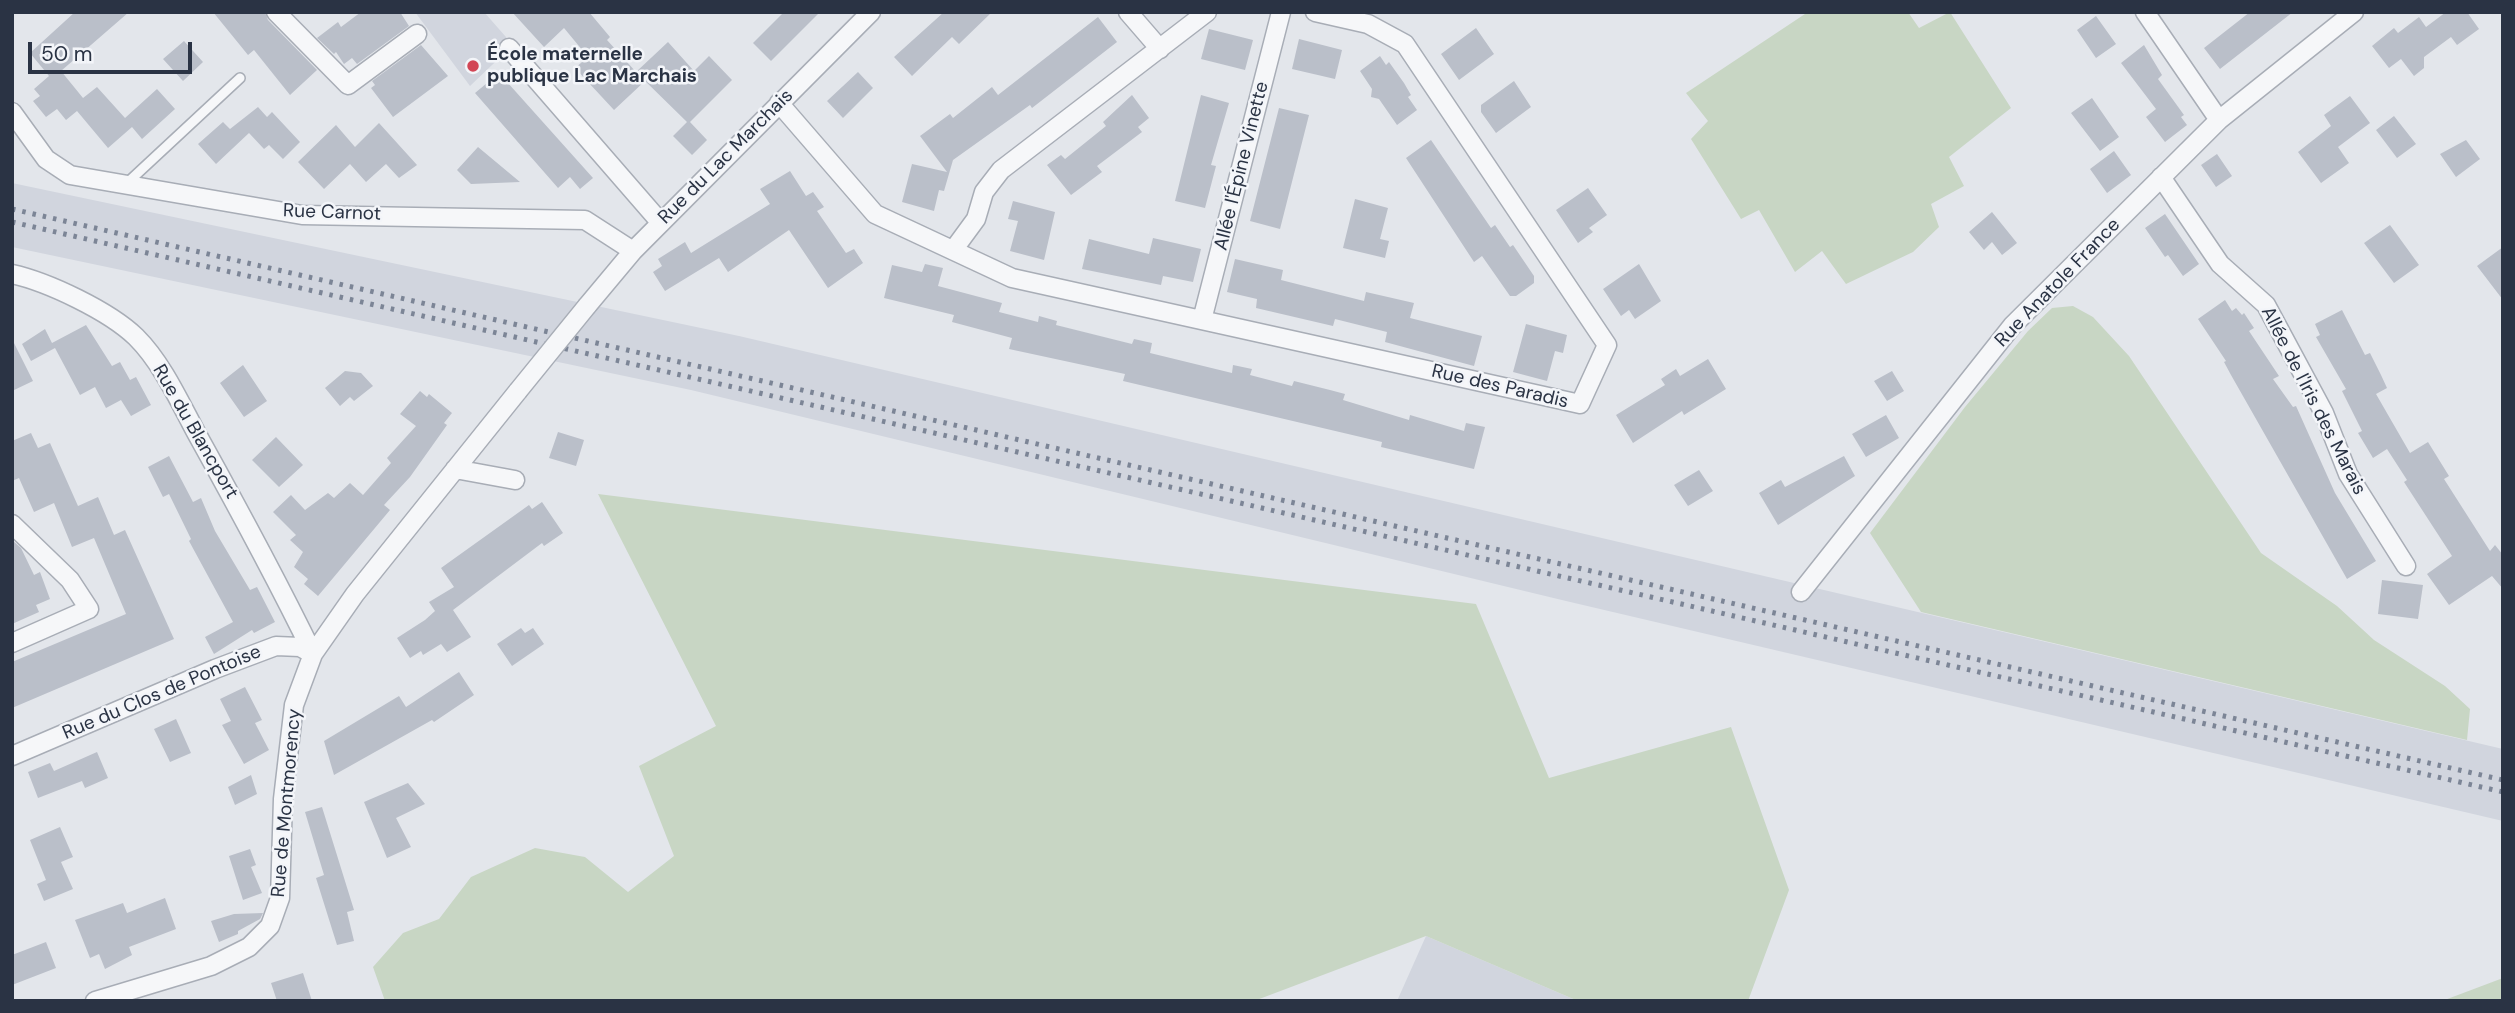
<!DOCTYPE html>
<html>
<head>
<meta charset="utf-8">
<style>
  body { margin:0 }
  #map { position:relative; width:2515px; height:1013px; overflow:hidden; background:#e3e6eb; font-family:"DM Sans",sans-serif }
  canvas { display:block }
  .frame { position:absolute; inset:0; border:14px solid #2a3344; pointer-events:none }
  .scale { position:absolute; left:28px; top:42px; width:164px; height:32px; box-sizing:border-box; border:4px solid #2a3344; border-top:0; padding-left:9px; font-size:21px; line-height:24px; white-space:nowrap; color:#2a3344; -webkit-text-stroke:5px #f3f5f9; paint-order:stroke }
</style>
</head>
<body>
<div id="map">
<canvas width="2515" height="1013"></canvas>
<div class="frame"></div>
<div class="scale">50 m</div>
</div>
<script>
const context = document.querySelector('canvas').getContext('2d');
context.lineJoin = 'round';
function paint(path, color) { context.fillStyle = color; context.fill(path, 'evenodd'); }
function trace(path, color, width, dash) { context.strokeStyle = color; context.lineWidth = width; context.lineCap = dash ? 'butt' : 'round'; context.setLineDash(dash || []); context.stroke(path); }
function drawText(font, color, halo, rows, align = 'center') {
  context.font = font + ' "DM Sans",sans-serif'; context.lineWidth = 5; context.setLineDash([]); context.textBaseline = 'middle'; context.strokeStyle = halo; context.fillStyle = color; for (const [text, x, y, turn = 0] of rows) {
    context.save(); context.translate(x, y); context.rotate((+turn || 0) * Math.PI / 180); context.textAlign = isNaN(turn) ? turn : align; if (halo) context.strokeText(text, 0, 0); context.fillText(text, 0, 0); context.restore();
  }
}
const built = new Path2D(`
  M415 12H484L513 45 470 86Z
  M12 183 739 336 2503 749V821L1566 601 691 390 12 247Z
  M1426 936 1578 1001H1397Z`);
const green = new Path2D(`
  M1808 12H1908L1919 28 1950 12 2011 108 1949 157 1964 186 1931 204 1939 227 1913 252 1846 284 1822 251 1795 272 1759 210 1741 219 1691 139 1708 121 1686 93Z
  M2073 306 2093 317 2129 356 2261 553 2337 606 2374 640 2445 686 2470 709 2467 740 1921 612 1870 533 1965 407 2028 331 2052 308Z
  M598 494 1476 604 1549 778 1731 727 1789 890 1748 1001H1578L1426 936 1254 1001H385L373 967 403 933 439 919 471 877 535 848 585 857 628 892 674 856 639 766 716 726Z
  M2503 978V1001H2442Z`);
const building = new Path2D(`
  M75 12H129L61 71 83 98 97 87 125 118 157 89 175 109 142 139 132 127 108 148 77 111 66 120 57 109 46 117 33 101 40 96 34 89 49 76 30 53Z
  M213 12H265L268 20 317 70 290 95 254 50 248 55Z
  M361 12H400L409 26 357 64 352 58 344 64 336 52 334 54 317 38 338 22 341 27Z
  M512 12H589L610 37 607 40 636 72 668 42 694 71 709 56 732 80 690 122 707 140 692 155 673 136 687 122 640 76 645 81 614 110 575 68 588 57 564 28 544 47Z
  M784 12H820L771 61 753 43Z
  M944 12H992L959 44 952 37 912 76 894 57Z
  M2250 12H2293L2220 69 2204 48Z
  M2446 12H2467L2479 29 2457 45 2451 37 2424 57V68L2414 76 2401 59 2389 68 2372 46 2394 28 2398 33 2419 17 2426 27Z
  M2096 16 2116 44 2096 58 2077 30Z
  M1098 17 1117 42 1032 108 1030 105 953 160 944 191 939 190 934 211 902 202 912 164 947 172 920 136 950 114 953 118 992 87 998 95Z
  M1476 28 1494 54 1459 80 1441 54Z
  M1209 29 1253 40 1245 70 1201 59Z
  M1299 39 1342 50 1335 79 1292 69Z
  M184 41 203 62 183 81 163 59Z
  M421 45 448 76 393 117 371 88 375 85 372 81Z
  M2144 45 2162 75 2158 79 2184 115 2181 117 2187 125 2165 142 2146 117 2156 109 2121 63Z
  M1380 56 1386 65 1389 62 1404 83 1411 95 1408 97 1417 110 1397 125 1379 99 1371 97 1372 89 1360 71Z
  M858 72 873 88 843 118 827 101Z
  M499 73 593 178 580 189 570 177 558 188 475 93Z
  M1514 81 1531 107 1496 133 1481 112V105Z
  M1132 95 1149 118 1138 127 1142 132 1097 166 1102 172 1071 195 1047 165 1061 155 1065 159 1106 126 1103 122Z
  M1201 95 1229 103 1211 165 1216 166 1205 208 1175 201Z
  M2350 96 2370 123 2338 147 2349 163 2321 183 2298 152 2331 126 2324 115Z
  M2092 98 2119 137 2100 151 2071 113Z
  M258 107 267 117 272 112 300 142 283 159 269 145 264 149 249 133 216 164 198 144 223 122 230 129Z
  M1279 108 1309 115 1280 229 1250 221Z
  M2394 116 2416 144 2397 158 2376 130Z
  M379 123 417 165 399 178 386 164 366 182 350 164 324 189 298 162 336 125 355 147Z
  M1431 140 1491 228 1495 225 1510 247 1513 245 1534 276V283L1516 296H1510L1482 256 1474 262 1406 158Z
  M2466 140 2480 159 2456 177 2440 154Z
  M478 147 520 182 471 184 457 170Z
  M2114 151 2131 175 2107 193 2090 169Z
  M2217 154 2232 176 2216 187 2201 165Z
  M790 171 806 196 813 192 824 207 817 211 846 253 854 249 863 263 828 288 789 230 728 272 719 258 665 291 653 272 662 266 658 259 685 242 691 253 770 204 760 189Z
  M1588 188 1607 215 1589 228 1593 232 1578 243 1556 210Z
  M1355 199 1388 208 1380 239 1389 241 1385 258 1343 248Z
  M1013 201 1055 212 1044 260 1010 251 1018 221 1008 219Z
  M1992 212 2017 243 2002 255 1992 242 1984 250 1969 232Z
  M2165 214 2199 264 2183 276 2168 255 2165 257 2145 228Z
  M2390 225 2419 265 2394 283 2364 243Z
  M1153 238 1201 249 1193 282 1163 276 1161 285 1082 269 1089 239 1149 254Z
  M2503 247V300L2477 266Z
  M1235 259 1283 270 1281 280 1364 301 1366 292 1414 303 1410 318 1482 336 1474 366 1385 342 1387 332 1335 319 1333 326 1256 308 1257 299 1227 292Z
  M925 264 943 268 938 286 1002 303 999 312 1038 322 1039 316 1057 321 1056 325 1132 344 1134 339 1152 343 1150 353 1232 373 1233 365 1252 369 1250 375 1292 386 1294 381 1330 390 1345 394 1343 400 1409 420 1410 415 1464 431 1466 423 1485 427 1474 469 1381 447 1382 442 1123 381 1125 374 1009 349 1012 338 952 322 954 315 884 298 892 265 922 272Z
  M1639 264 1661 301 1635 319 1629 310 1621 316 1603 289Z
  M2225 300 2232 311 2236 308 2242 315 2244 313 2254 328 2249 331 2279 376 2273 379 2293 407 2296 406 2335 493 2376 561 2347 579 2231 375 2224 362 2226 361 2198 319Z
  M2342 310 2365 355 2370 353 2381 375 2387 388 2376 394 2410 453 2428 442 2449 476 2444 479 2490 551 2495 545 2503 555V589L2492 576 2449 605 2427 574 2452 556 2404 482 2407 480 2387 449 2373 458 2358 433 2362 431 2342 391 2346 389 2316 337 2320 335 2315 324Z
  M1526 324 1567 335 1563 353 1555 351 1547 381 1513 372Z
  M86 325 112 366 120 362 130 380 136 377 151 405 131 416 121 400 106 408 95 387 80 395 55 348 31 361 22 344 45 329 52 343Z
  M12 339 33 381 12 391Z
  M1708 359 1726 389 1684 415 1682 411 1633 443 1616 415 1665 385 1661 379 1676 369 1680 376Z
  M243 365 267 401 244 417 220 383Z
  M345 371 361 373 373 386 354 401 350 397 340 406 325 388Z
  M1892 371 1904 391 1887 401 1874 381Z
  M420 391 427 397 429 394 452 413 444 423 447 425 410 477 384 505 390 510 318 596 304 584 308 579 294 567 303 552 290 540 296 535 273 512 291 495 305 510 328 493 334 498 350 483 363 495 391 463 387 458 416 426 400 414Z
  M1886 415 1899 438 1866 457 1852 434Z
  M558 432 584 440 576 466 549 458Z
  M31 433 38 448 50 443 78 506 98 497 114 535 125 530 174 639 12 708V662L126 614 94 538 72 547 54 503 34 512 19 478 12 481V441Z
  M276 437 303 465 279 487 252 460Z
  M169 456 193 502 201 498 215 531 250 590 257 587 275 622 254 633 252 630 214 654 205 637 233 622 189 541 191 539 169 494 163 497 148 467Z
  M1844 456 1855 476 1778 525 1759 493 1781 480 1785 487Z
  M1699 470 1713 491 1688 506 1674 485Z
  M542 502 563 533 544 546 542 543 453 610 471 637 447 652 441 644 423 655 421 651 410 658 397 638 425 620 435 611 429 602 454 587 441 568 529 505 532 509Z
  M12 540 21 548 34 575 40 572 50 599 36 605 39 612 12 624Z
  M2382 580 2423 585 2418 619 2378 614Z
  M521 628 525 633 533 628 544 644 512 666 497 644Z
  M459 672 474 695 434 722 432 720 334 775 324 741 399 696 406 707Z
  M245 687 262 720 255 723 269 750 244 764 222 725 231 721 220 699Z
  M176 719 191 753 170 762 154 729Z
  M97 752 108 778 85 788 82 781 38 798 28 772 50 763 54 771Z
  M251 775 257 794 235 805 228 787Z
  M408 783 425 804 396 818 411 847 387 858 364 802Z
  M322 807 354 910 347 912 354 941 337 945 316 878 324 875 305 812Z
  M60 827 73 857 61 862 73 889 44 901 37 884 46 880 30 840Z
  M250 849 256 865 251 867 262 893 243 900 229 856Z
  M165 898 176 929 129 947 132 955 105 969 99 954 90 958 75 920 123 903 127 913Z
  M263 913 260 919 238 931V934L219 942 211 921 234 914Z
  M46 942 56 968 12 985V955Z
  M303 973 312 1001H277L271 983Z`);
const lane = new Path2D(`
  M126 184 240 78`);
const street = new Path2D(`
  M276 12 348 85 417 34
  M1128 12 1160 49
  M2145 12 2219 120
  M509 48 661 223
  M779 103 875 214 1012 278 1580 404 1607 345 1405 44 1368 24 1315 12
  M12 112 46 159 70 175 302 215 585 220 633 251
  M2161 177 2220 264 2266 305 2324 413 2348 474 2406 566
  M954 249 976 219 984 192 1001 170 1207 12
  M12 274C48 282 109 311 136 337 163 364 180 403 198 436 238 508 277 580 313 654
  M587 306 633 251 871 12
  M1202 320 1281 12
  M455 469 515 480
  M12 524 70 580 89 609 12 643
  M1801 592 2012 326 2219 120 2354 12
  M12 756 215 669 276 646 300 647 313 654
  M95 1001 211 966 249 947 270 926 280 898 283 799 294 705 313 654 355 594 518 391`);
const rail = new Path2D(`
  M12 209 2503 780
  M12 222 2503 792`);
const streetBridge = new Path2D(`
  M518 391 587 306`);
const markers = [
  [473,66,7,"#d24656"]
];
const poiNames = [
  ["École maternelle",487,55],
  ["publique Lac Marchais",487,77]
];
const streetNames = [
  ["Rue du Lac Marchais",726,157,-45],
  ["Allée l'Épine Vinette",1242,166,-76],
  ["Rue Carnot",332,213,2],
  ["Rue Anatole France",2058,283,-46],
  ["Rue des Paradis",1500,387,13],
  ["Allée de l'Iris des Marais",2313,401,63],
  ["Rue du Blancport",195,432,60],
  ["Rue du Clos de Pontoise",162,693,-23],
  ["Rue de Montmorency",287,803,-85]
];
paint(built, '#d1d5de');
paint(green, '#c8d6c4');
paint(building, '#babfc9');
trace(lane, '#a8adb6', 12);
trace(street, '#a8adb6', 21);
trace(lane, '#f6f7f9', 9);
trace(street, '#f6f7f9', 18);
trace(rail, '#7c8596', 5, [3.5, 7]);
trace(streetBridge, '#a8adb6', 21, []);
trace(streetBridge, '#f6f7f9', 18);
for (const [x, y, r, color] of markers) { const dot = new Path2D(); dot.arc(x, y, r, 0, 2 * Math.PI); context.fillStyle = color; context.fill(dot); trace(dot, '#f3f5f9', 2.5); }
drawText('bold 19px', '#2a3344', '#f3f5f9', poiNames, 'left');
drawText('19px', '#2a3344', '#f3f5f9', streetNames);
</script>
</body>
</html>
